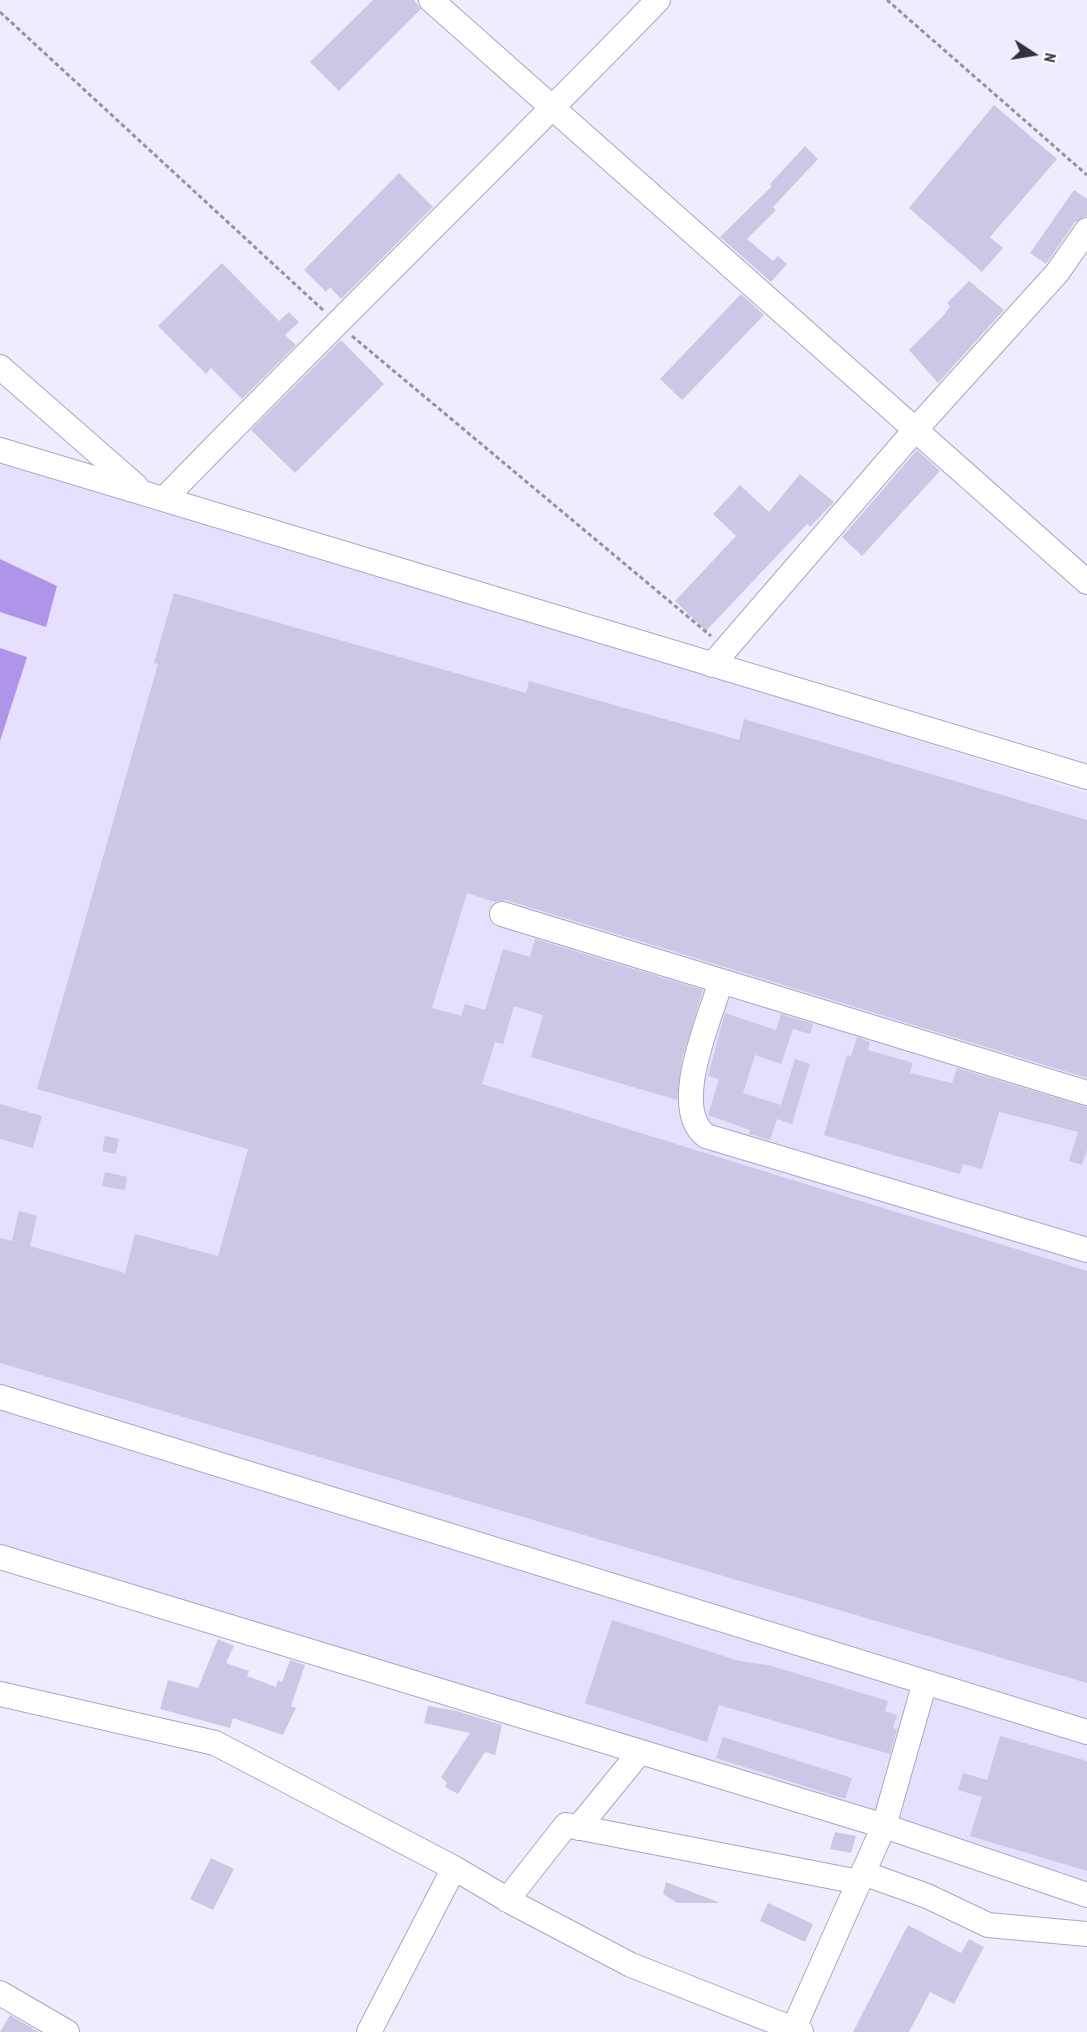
<!DOCTYPE html>
<html>
<head>
<meta charset="utf-8">
<style>
  body { margin:0 }
  #map { position:relative; width:1087px; height:2032px; overflow:hidden; background:#f0ecff; font-family:"PT Sans Narrow",sans-serif }
  canvas { display:block }
  .north { position:absolute; left:1003px; top:24px; width:60px; height:60px; -webkit-text-stroke:4px #fff; paint-order:stroke; rotate:102deg; font-size:16px; font-weight:700; line-height:24px; text-align:center; color:#33303b }
  .north::after { content:''; display:block; margin:auto; width:21px; height:27px; background:#33303b; clip-path:polygon(50% 0,100% 100%,50% 72%,0 100%) }
</style>
</head>
<body>
<div id="map">
<canvas width="1087" height="2032"></canvas>
<div class="north">N</div>
</div>
<script>
const context = document.querySelector('canvas').getContext('2d');
context.lineJoin = 'round';
function paint(path, color) { context.fillStyle = color; context.fill(path, 'evenodd'); }
function trace(path, color, width, dash) { context.strokeStyle = color; context.lineWidth = width; context.lineCap = dash ? 'butt' : 'round'; context.setLineDash(dash || []); context.stroke(path); }
const built = new Path2D(`
  M0 455 1087 793V1891L0 1551Z`);
const water = new Path2D(`
  M0 559 57 586 46 627 0 612Z
  M0 648 27 657 0 741Z`);
const building = new Path2D(`
  M373 0H414L421 9 339 91 310 62Z
  M994 105 1057 159 990 237 1003 248 982 272 909 208Z
  M805 146 818 159 773 207 776 210 747 239 773 261 778 256 787 264 771 282 720 237 772 186 770 184Z
  M399 173 433 207 341 299 330 287 326 292 304 270Z
  M1074 190 1087 199V216L1075 222 1046 264 1030 253Z
  M222 263 279 321 289 312 299 322 285 335 296 345 242 399 211 368 206 374 158 326Z
  M969 281 1004 310 938 383 909 350 944 315 950 306 947 303Z
  M741 294 764 315 682 400 660 379Z
  M341 340 384 384 295 473 251 430Z
  M917 450 940 471 862 556 842 537Z
  M800 474 834 502 810 527 807 524 706 631 675 601 736 536 713 514 740 485 769 512Z
  M174 593 526 693 529 681 739 740 744 719 1087 820V1078L506 900 495 902 467 893 432 1008 461 1016 465 1004 485 1010 503 949 530 957 535 939 703 990 682 1059 677 1100 531 1057 543 1015 514 1006 503 1044 495 1042 482 1084 1087 1271V1683L0 1363V1238L12 1241 19 1211 37 1216 30 1246 125 1273 135 1234 218 1256 248 1149 37 1089 158 664 154 663Z
  M725 1013 776 1030 781 1014 813 1024 810 1034 793 1029 781 1064 755 1055 743 1093 781 1105 795 1059 810 1064 792 1124 777 1119 770 1140 749 1134 750 1130 708 1115 719 1079 708 1076Z
  M857 1037 870 1042 868 1050 913 1063 910 1073 952 1083 957 1068 1087 1107V1150L1082 1165 1069 1161 1078 1132 999 1112 982 1169 963 1164 960 1174 824 1135 847 1055 851 1056Z
  M0 1104 42 1116 33 1148 0 1139Z
  M105 1136 119 1139 116 1154 102 1151Z
  M105 1172 127 1177 125 1190 102 1186Z
  M612 1620 739 1661 768 1665 888 1701 885 1711 897 1715 893 1728 897 1729 890 1754 719 1705 707 1742 585 1703Z
  M218 1639 234 1646 226 1663 249 1671 247 1676 276 1687 278 1680 282 1682 290 1660 305 1665 291 1706 296 1708 283 1735 233 1718 230 1728 160 1709 168 1680 198 1688Z
  M428 1706 457 1711 502 1725 495 1755 485 1752 458 1794 445 1787 447 1783 441 1777 470 1733 424 1723Z
  M1000 1736 1087 1761V1871L970 1836 982 1797 958 1790 963 1773 987 1780Z
  M723 1737 852 1778 845 1799 716 1758Z
  M835 1832 856 1836 851 1853 830 1849Z
  M211 1858 234 1869 213 1910 190 1899Z
  M666 1882 718 1902V1903H677L663 1894Z
  M768 1903 813 1924 805 1942 760 1921Z
  M908 1925 961 1953 969 1939 984 1947 954 2004 930 1992 909 2032H853Z
  M10 2015 39 2032H0Z`);
const path = new Path2D(`
  M887 0 1087 175
  M0 12 323 310
  M352 336 711 636`);
const minor = new Path2D(`
  M431 0 1087 582
  M0 367 136 486
  M0 450 1087 777
  M164 499C327 331 495 168 658 0
  M712 665 915 430 1057 273 1087 230
  M502 914 1087 1093
  M721 981C710 1019 669 1108 706 1136L1087 1250
  M0 1397 1087 1732
  M0 1557 884 1826 1087 1895
  M0 1694 215 1743 454 1868 515 1904 631 1965 801 2032
  M578 1828 640 1752
  M863 1873 927 1896 988 1925 1087 1934
  M507 1900 566 1825 859 1882
  M0 1993 67 2032
  M369 2032 454 1868
  M792 2032 884 1826 925 1682`);
paint(built, '#e6dffd');
paint(water, '#ae95ea');
paint(building, '#cdc6e4');
trace(minor, '#ada5c3', 26);
trace(path, '#9692a2', 3, [4.5, 3]);
trace(minor, '#fff', 24);
</script>
</body>
</html>
